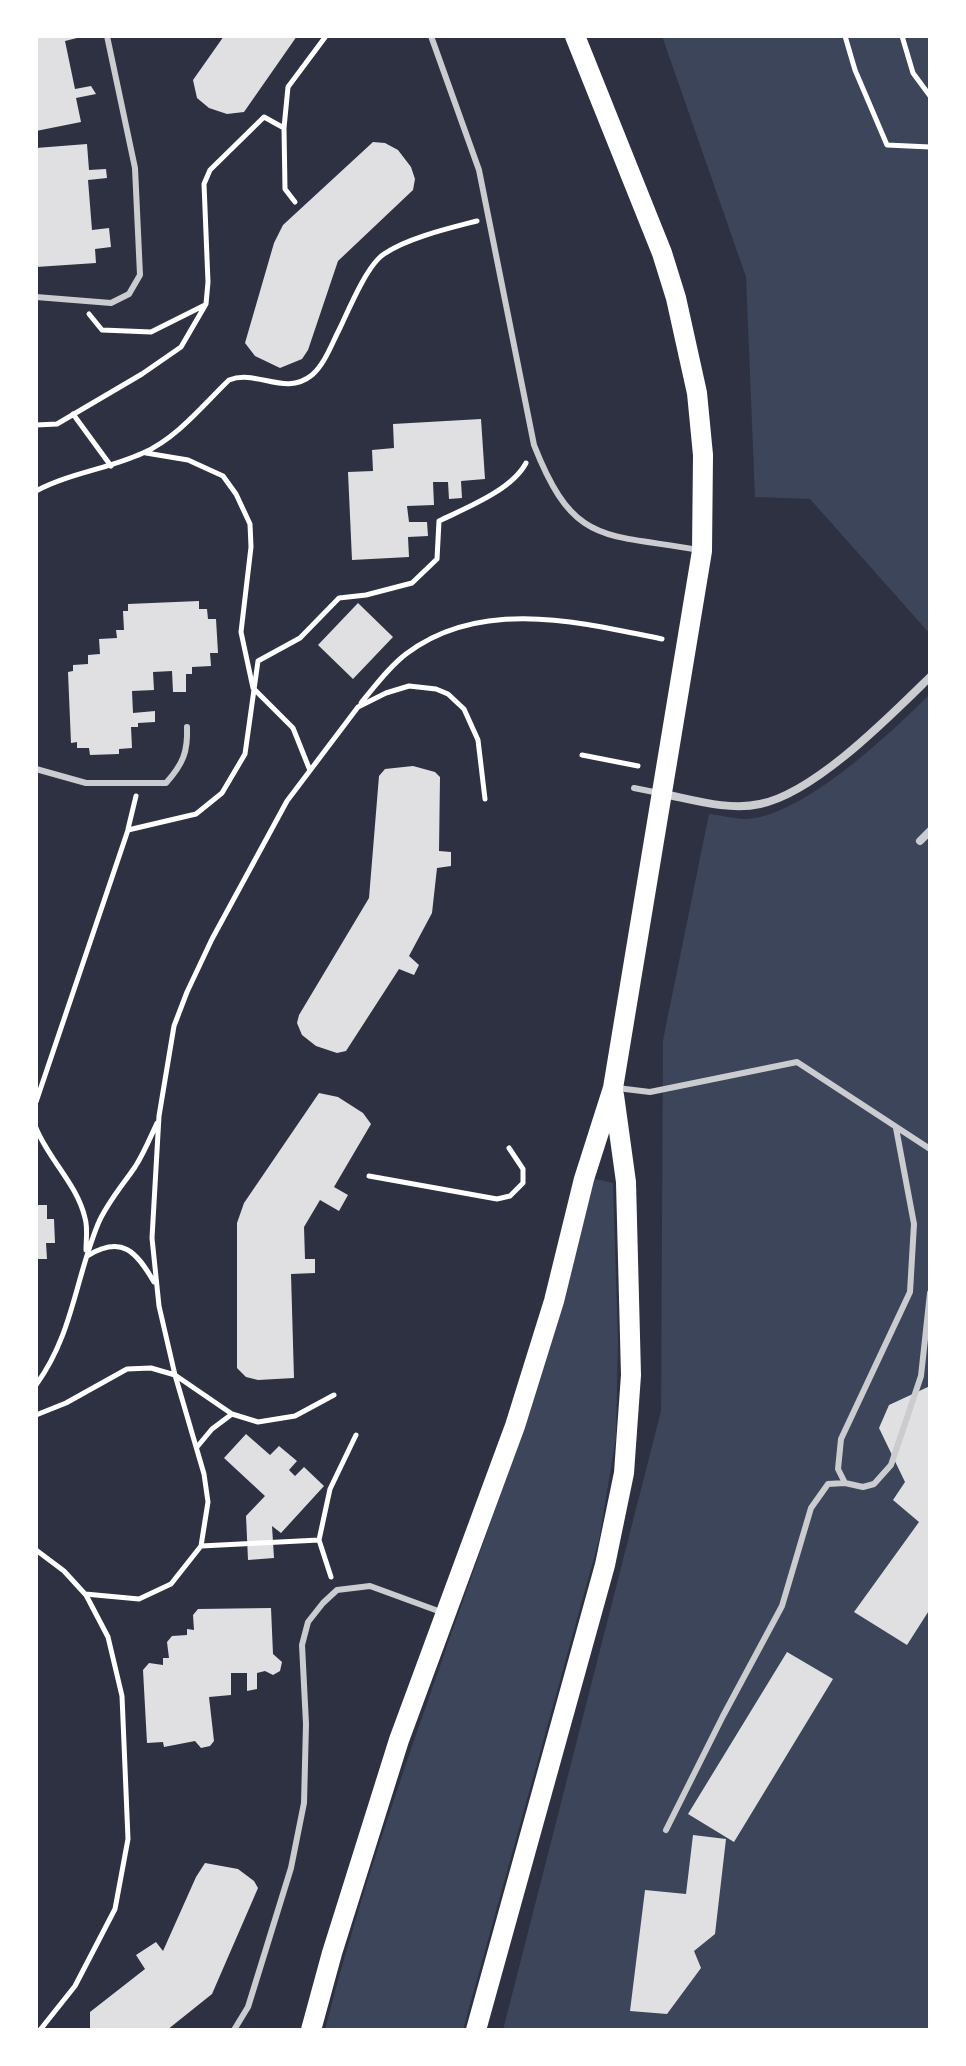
<!DOCTYPE html>
<html>
<head>
<meta charset="utf-8">
<style>
  body { margin:0 }
  #map { position:relative; width:966px; height:2066px; overflow:hidden; background:#2d3142; font-family:"Space Grotesk",sans-serif }
  canvas { display:block }
  .frame { position:absolute; inset:0; border:38px solid #fff; pointer-events:none }
</style>
</head>
<body>
<div id="map">
<canvas width="966" height="2066"></canvas>
<div class="frame"></div>
</div>
<script>
const context = document.querySelector('canvas').getContext('2d');
context.lineJoin = 'round';
function paint(path, color) { context.fillStyle = color; context.fill(path, 'evenodd'); }
function trace(path, color, width, dash) { context.strokeStyle = color; context.lineWidth = width; context.lineCap = dash ? 'butt' : 'round'; context.setLineDash(dash || []); context.stroke(path); }
const green = new Path2D(`
  M662 36H930V634L810 499 755 497 746 277Z
  M930 694V2030H503L661 1411 663 1040 709 814C721 815 734 819 746 819 802 817 891 733 930 694Z
  M592 1178 613 1183 618 1341 616 1437 599 1540 463 2030H325C377 1826 456 1630 522 1429 549 1347 569 1261 592 1178Z`);
const building = new Path2D(`
  M36 36H85L65 41 75 89 91 86 96 94 76 98 81 122 36 131Z
  M224 36H297L244 112 227 114 209 108 197 98 193 80Z
  M373 142 385 143 398 150 411 167 415 179 413 190 338 261 308 350 302 359 280 368 255 356 245 343 274 243 283 225Z
  M87 144 89 170 106 169 107 178 88 180 92 230 109 228 111 247 95 249 96 263 36 267V148Z
  M481 419 485 479 461 481 462 498 449 499 448 482H433L434 505 407 506 409 522H427L428 536 408 537 409 557 352 560 348 472 373 471 372 450 394 448 393 424Z
  M199 601V609H207L208 619H216L218 653H210L211 666 192 667V674H186V692H173L172 671 153 672 154 690 132 691 133 713 155 711V722L138 723V727H131L132 748 119 749V754L90 755 89 748H77V742L71 743 68 672 73 671V665L88 664V655L100 654 99 639 117 638 116 630H124L123 611H128V604Z
  M358 603 393 637 353 679 318 645Z
  M413 766 435 772 440 777 439 851 451 852V866L437 868 432 913 409 956 419 965 414 975 399 969 346 1051 337 1053 316 1046 302 1035 297 1023 299 1015 369 898 379 776 385 769Z
  M319 1093 338 1097 363 1113 371 1124 334 1187 348 1195 339 1211 320 1200 304 1227 305 1259H315V1273L291 1274 294 1378 258 1380 246 1377 237 1368V1223L244 1203Z
  M36 1205H47V1219H54L55 1243H46L47 1259H36Z
  M930 1386V1609L907 1645 854 1612 919 1522 893 1500 905 1482 879 1428 889 1405Z
  M246 1434 270 1455 279 1446 297 1461 289 1470 295 1476 304 1467 324 1486 281 1533 272 1526 274 1558 248 1560 246 1516 265 1496 224 1458Z
  M271 1608 273 1654 282 1662 280 1671 273 1675 265 1671 257 1673V1689L247 1691V1673H231V1695L209 1697 214 1741 210 1746 201 1748 195 1741 164 1747 163 1742 147 1743 143 1670 149 1663 163 1665V1658H169L167 1642 172 1636 187 1635V1629L194 1630 193 1615 198 1609Z
  M787 1652 833 1679 734 1842 688 1814Z
  M693 1835 726 1839 715 1934 694 1951 701 1968 667 2014 630 2011 645 1890 686 1894Z
  M205 1863 238 1869 254 1881 258 1888 212 1994 167 2030H90V2012L145 1969 136 1955 156 1942 163 1951 196 1877Z`);
const path = new Path2D(`
  M845 36 855 70 887 145 930 147
  M902 36 913 73 930 96
  M284 128 285 189 295 202
  M89 314 102 330 151 332 205 305
  M73 414 111 466
  M36 425 57 424 142 374 181 347 206 304 208 282 204 184 210 170 264 117 284 128 288 87 326 36
  M146 453 188 460 223 476 236 494 250 524 251 547 241 632 253 688 293 728 309 768
  M36 491C70 473 108 469 143 453 177 438 203 405 229 380 257 369 285 397 312 375 325 364 332 343 340 328 349 309 367 265 384 254 407 238 450 228 477 221
  M361 703C375 686 389 667 406 654 480 597 580 622 662 639
  M582 755 638 766
  M128 829 136 796
  M36 1102 128 830 196 814 222 793 245 754 258 661 300 638 339 598 366 595 412 583 437 559 439 521C466 508 512 490 526 463
  M36 1128C49 1160 77 1184 85 1218 88 1227 86 1240 86 1250
  M369 1176 497 1199 510 1196 523 1183V1169L509 1148
  M87 1256C122 1235 136 1251 154 1282
  M36 1385C73 1334 75 1280 98 1224 107 1203 122 1186 135 1167 144 1153 150 1138 157 1123
  M232 1414 175 1375 159 1306 152 1238 159 1116 174 1026 187 992 212 939 287 801 358 707 386 693 409 686 436 689 448 694 464 709 478 740 485 799
  M36 1415 66 1403 127 1369 151 1368 175 1375 204 1474 208 1502 201 1546 171 1584 139 1599 85 1594 64 1571 36 1550
  M197 1447 212 1429 232 1414 258 1422 295 1416 334 1395
  M201 1546 319 1540
  M331 1577 319 1540 330 1489 356 1435
  M40 2030 75 1986 115 1909 128 1839 122 1696 108 1637 86 1595`);
const service = new Path2D(`
  M431 36 479 170 534 445C574 547 604 533 699 550
  M36 297 111 303 129 294 140 275 135 168 107 36
  M36 769 86 783H166C183 764 188 752 187 727
  M634 788 659 793
  M617 1088 650 1092 797 1062 930 1149
  M896 1128 914 1224 910 1292 841 1439 838 1469 845 1483 863 1487 874 1484 891 1465 921 1376 930 1293
  M666 1830 723 1716 782 1606 811 1508 828 1484 845 1483
  M234 2030 248 2007 291 1868 304 1803 306 1724 302 1645 308 1622 323 1603 337 1590 370 1586 441 1612`);
const minor = new Path2D(`
  M664 794C694 800 730 811 760 804 815 793 890 716 930 677
  M920 841 930 831`);
const primary = new Path2D(`
  M311 2030 332 1953 399 1740 515 1426 554 1301 584 1179 613 1088 702 551 703 455 697 393 676 298 662 253 575 36
  M476 2030 605 1565 624 1473 631 1375 626 1182 614 1095`);
paint(green, '#3c4559');
paint(building, '#e0e0e3');
trace(path, '#fff', 5);
trace(service, '#caccd0', 6);
trace(minor, '#caccd0', 8);
trace(primary, '#fff', 20);
</script>
</body>
</html>
